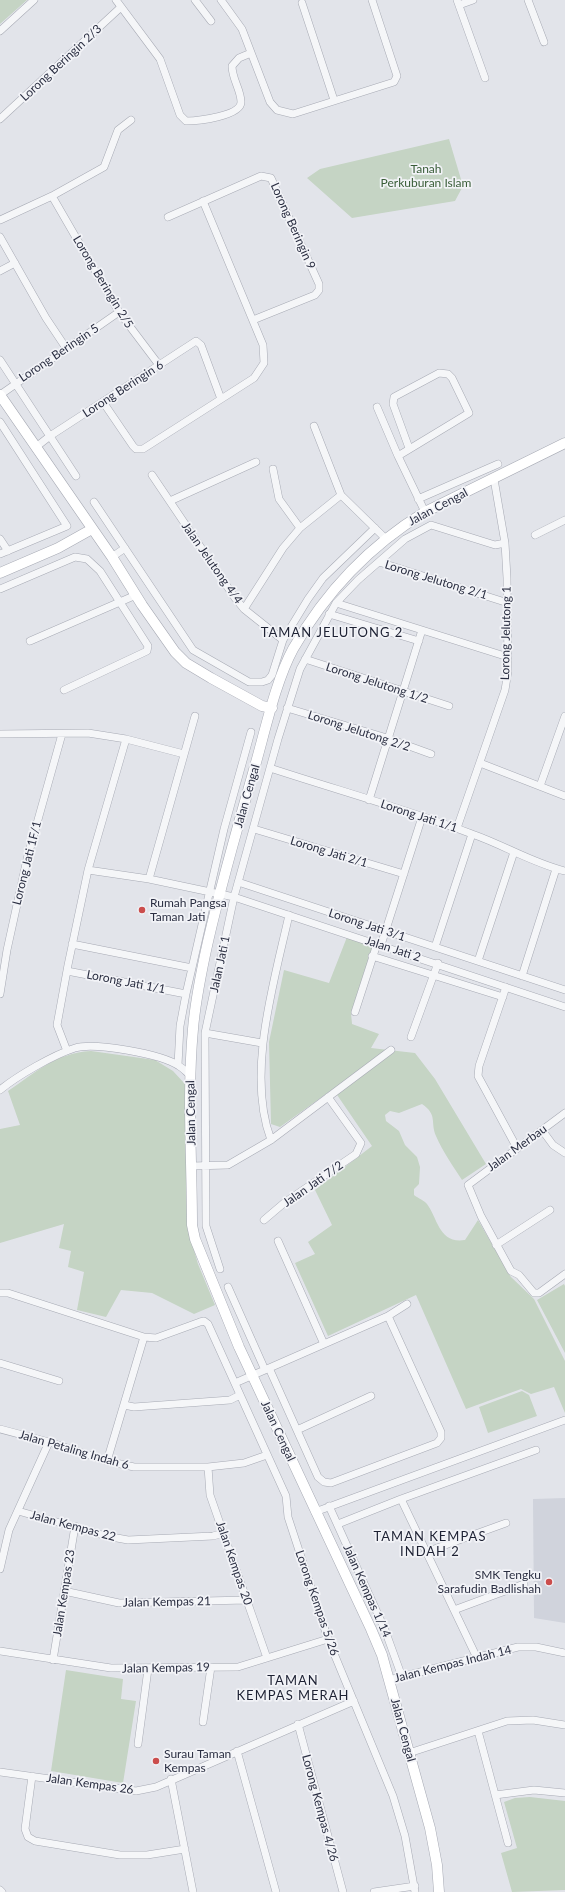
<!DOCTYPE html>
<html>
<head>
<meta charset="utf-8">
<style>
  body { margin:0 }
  canvas { display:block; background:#e2e4ea }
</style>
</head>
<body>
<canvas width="565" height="1892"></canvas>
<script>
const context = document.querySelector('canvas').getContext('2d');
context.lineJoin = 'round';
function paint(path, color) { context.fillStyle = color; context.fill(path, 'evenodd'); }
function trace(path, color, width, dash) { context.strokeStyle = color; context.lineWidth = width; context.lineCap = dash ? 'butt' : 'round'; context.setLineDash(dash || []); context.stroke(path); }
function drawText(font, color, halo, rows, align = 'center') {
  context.font = font + ' Lato,sans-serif'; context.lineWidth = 3.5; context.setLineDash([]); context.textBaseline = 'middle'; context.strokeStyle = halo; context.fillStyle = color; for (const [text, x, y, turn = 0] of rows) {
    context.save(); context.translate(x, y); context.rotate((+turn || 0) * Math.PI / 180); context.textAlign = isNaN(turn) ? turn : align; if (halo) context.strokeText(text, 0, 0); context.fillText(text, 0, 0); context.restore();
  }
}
const built = new Path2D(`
  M565 1498V1623L534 1618 533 1499Z`);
const green = new Path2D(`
  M0 0H27L0 24Z
  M449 139 463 186 455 201 352 218 307 178 320 169Z
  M347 937 373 946 351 1013 352 1024 379 1034 371 1048 415 1053 435 1079 486 1164 462 1180C453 1166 443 1152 436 1136 430 1122 438 1115 422 1104L399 1113 390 1111 385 1115 386 1121 399 1131 405 1145 417 1157 420 1167 419 1184 414 1189V1195C418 1198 425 1201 427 1204 438 1219 439 1244 465 1240L478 1220 511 1277 534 1299 565 1361V1413L554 1387 531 1394 521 1389 466 1409 416 1295 328 1336 295 1263 315 1254 308 1242 332 1225 315 1190 372 1146 333 1089 280 1127 271 1124 269 1042 284 970 329 983Z
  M91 1051 155 1060 173 1071 185 1084 187 1226 198 1264 215 1305 194 1314 152 1293 121 1290 106 1317 77 1310 84 1272 68 1267 71 1251 59 1248 64 1224 0 1243V1129L20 1125 8 1091C36 1072 56 1053 91 1051Z
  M564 1284 565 1286V1353L537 1300Z
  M522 1391 529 1395 537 1416 488 1433 479 1407Z
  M66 1670 123 1679 121 1699 136 1701 123 1783 51 1771Z
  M530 1797 565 1801V1890L512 1892 501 1853 517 1848 504 1802 515 1798Z`);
const street = new Path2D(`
  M116 0 160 59 180 115 186 121C198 121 241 116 241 102 241 90 232 79 232 66L239 58 251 53
  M195 0 211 21
  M221 0 242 29 270 102 277 110 293 114 394 82 397 76 372 0
  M457 0 485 78
  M528 0 544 42
  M302 3 334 100
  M459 5 473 0
  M0 31 34 0
  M0 119 121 7
  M52 196 119 312 159 365
  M168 217 261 176 271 178 319 284V290L315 295 253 320
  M0 220 52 196 104 167 118 130 131 120
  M0 237 46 318 66 348
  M0 271 15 263
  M0 360 76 476
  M0 395 119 312
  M103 402 133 446 136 449H143L254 378 264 363 263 345 203 201
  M377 407 398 456 425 512
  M0 422 67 526 0 554
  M314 426 341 495 386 539
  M36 447 50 436 196 341 201 345 221 399
  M398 456 469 413 452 378 448 374 439 373 394 397 393 404 409 448
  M273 469 279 499 300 528
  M152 475 235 598 244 609 283 640
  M418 499 498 464
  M170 501 256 462
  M94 502 193 650 249 682H262L268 680 272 675 283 640 308 599 323 578 375 528
  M535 535 565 520
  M0 539 8 551
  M112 557 125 548
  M379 562 508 603
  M0 589 75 557 87 559 100 571 148 646 147 651 64 690
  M336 603 508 657
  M244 609 283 548 300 528 341 495
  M329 614 419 641
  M30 641 136 595
  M305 659 449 706
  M287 708 387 738 431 754
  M0 734 88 733 126 739 184 754
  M480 763 565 796
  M270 768C337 790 406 809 472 834 504 845 532 863 565 871
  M540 786 565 716
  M369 800 422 630
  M457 828 505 690 508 671 507 578 505 543 494 479
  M254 829 404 874
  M88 870 149 879 234 897 565 1007
  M149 879 195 716
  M238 882 565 990
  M72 944 192 968
  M381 945 422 817
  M435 947 472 834
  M372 956 503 997
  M478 961 514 852
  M67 971 186 994
  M522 976 556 869
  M506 987 479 1066 478 1076 517 1148
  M0 994 7 950 27 859 62 734
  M355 1012 377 944
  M205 1033 262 1043
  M411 1037 438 963
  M67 1051 57 1025 68 965 88 870 126 739
  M178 1065 180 1026 186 994 224 829 251 732
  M0 1090C17 1076 53 1055 75 1048 94 1042 162 1054 179 1066 183 1068 187 1073 191 1076
  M565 1113 468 1185 481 1216 511 1271 519 1275 534 1293H539L565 1274
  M542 1130 553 1145 565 1153
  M271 1140C246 1074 274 982 289 915
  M192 1166 228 1165 271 1140 391 1050
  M264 1220 284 1203 356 1154 361 1143 328 1097
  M278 1241 324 1344
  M496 1245 550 1210
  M220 1269 206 1226 205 1033 234 897 278 739 300 669 336 603 358 580 405 539 431 525 495 545 505 543
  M228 1287 265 1370
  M0 1293H8L144 1337 156 1338 200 1322 204 1321 208 1324 286 1496 288 1517 328 1639 393 1796 405 1836 415 1892
  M0 1363 59 1381
  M269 1368 318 1477 324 1482 331 1483 437 1443 441 1438V1432L388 1316
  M235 1383 388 1316 407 1304
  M124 1405 134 1407 230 1400 240 1395
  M0 1429 49 1442 107 1461 134 1467H208L244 1463 267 1455
  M297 1430 371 1396
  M107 1461 144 1337
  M208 1467 210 1495 267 1658
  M401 1499 477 1658
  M329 1506 385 1630 402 1677
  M18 1511 106 1536 128 1540 213 1536 224 1533
  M315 1512 565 1420
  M338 1524 401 1499 536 1450
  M426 1552 506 1523
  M0 1569 9 1530 49 1442
  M64 1591 119 1603 247 1600
  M454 1610 524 1584
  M0 1651 111 1668 238 1667 328 1639
  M53 1660 75 1526
  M389 1680 518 1647H536L565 1653
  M203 1722 211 1667
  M298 1724 343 1892
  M478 1731 508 1843
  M138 1744 148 1669
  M237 1751 276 1892
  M409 1753 507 1721 533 1720 565 1725
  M0 1772 136 1791 156 1787 354 1701
  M32 1776 25 1829 28 1837 35 1841 120 1855H147L185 1849
  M171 1779 193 1892
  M495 1795 534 1790 565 1793
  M0 1890 2 1892
  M374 1892 415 1886`);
const secondary = new Path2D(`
  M0 395 112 557 142 605 175 652 186 663 211 678 262 706 272 708
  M0 573 58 548 92 529
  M439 1892 437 1865 430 1828 382 1655 371 1629 239 1347 195 1239 192 1225C192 1160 187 1094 193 1029 195 1004 200 979 205 955 218 894 236 833 253 773 264 736 275 682 293 649 325 593 369 546 425 512L565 443`);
const markers = [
  [142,910,4,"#cb4d4c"],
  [549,1582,4,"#cb4d4c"],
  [156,1761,4,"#cb4d4c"]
];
const streetNames = [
  ["Lorong Beringin 2/3",61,63,-43],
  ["Lorong Beringin 9",293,226,66],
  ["Lorong Beringin 2/5",103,282,59],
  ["Lorong Beringin 5",59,353,-34],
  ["Lorong Beringin 6",123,389,-33],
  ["Jalan Cengal",438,507,-28],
  ["Jalan Jelutong 4/4",212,563,55],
  ["Lorong Jelutong 2/1",436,580,17],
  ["Lorong Jelutong 1",506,633,-89],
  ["Lorong Jelutong 1/2",377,683,18],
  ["Lorong Jelutong 2/2",359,731,18],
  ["Jalan Cengal",247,796,-74],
  ["Lorong Jati 1/1",419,816,18],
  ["Lorong Jati 2/1",329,852,17],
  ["Lorong Jati 1F/1",27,863,-76],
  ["Lorong Jati 3/1",367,925,18],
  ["Jalan Jati 2",393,949,18],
  ["Jalan Jati 1",220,964,-78],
  ["Lorong Jati 1/1",126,982,11],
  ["Jalan Cengal",191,1113,-91],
  ["Jalan Merbau",517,1148,-36],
  ["Jalan Jati 7/2",313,1184,-35],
  ["Jalan Cengal",278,1431,65],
  ["Jalan Petaling Indah 6",74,1450,16],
  ["Jalan Kempas 22",73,1526,15],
  ["Jalan Kempas 20",234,1563,71],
  ["Jalan Kempas 1/14",367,1591,66],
  ["Jalan Kempas 23",64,1593,-81],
  ["Jalan Kempas 21",167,1602,-1],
  ["Lorong Kempas 5/26",317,1603,71],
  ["Jalan Kempas Indah 14",453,1664,-14],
  ["Jalan Kempas 19",166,1668,-1],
  ["Jalan Cengal",403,1730,75],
  ["Jalan Kempas 26",90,1784,8],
  ["Lorong Kempas 4/26",320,1808,75]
];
const parkNames = [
  ["Tanah",426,169],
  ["Perkuburan Islam",426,183]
];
const poiNames = [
  ["Rumah Pangsa",150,903],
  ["Taman Jati",150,917],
  ["SMK Tengku",541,1575,"right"],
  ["Sarafudin Badlishah",541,1589,"right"],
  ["Surau Taman",164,1754],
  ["Kempas",164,1768]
];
const neighbourhoodNames = [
  ["TAMAN JELUTONG 2",332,633],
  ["TAMAN KEMPAS",430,1537],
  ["INDAH 2",430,1552],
  ["TAMAN",293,1681],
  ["KEMPAS MERAH",293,1696]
];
paint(built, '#d0d3dc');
paint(green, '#c5d4c4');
trace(street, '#a7aab4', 8);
trace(secondary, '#a7aab4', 11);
trace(street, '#f5f6f8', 7);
trace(secondary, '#fff', 10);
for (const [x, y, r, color] of markers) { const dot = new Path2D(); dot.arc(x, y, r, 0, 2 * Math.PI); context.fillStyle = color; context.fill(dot); trace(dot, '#f2f3f7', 1.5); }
drawText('12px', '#2b2f42', '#f2f3f7', streetNames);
drawText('12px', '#395d38', '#f2f3f7', parkNames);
drawText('12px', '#2b2f42', '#f2f3f7', poiNames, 'left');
context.letterSpacing = '1px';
drawText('13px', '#1d2133', '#f2f3f7', neighbourhoodNames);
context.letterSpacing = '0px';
</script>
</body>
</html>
